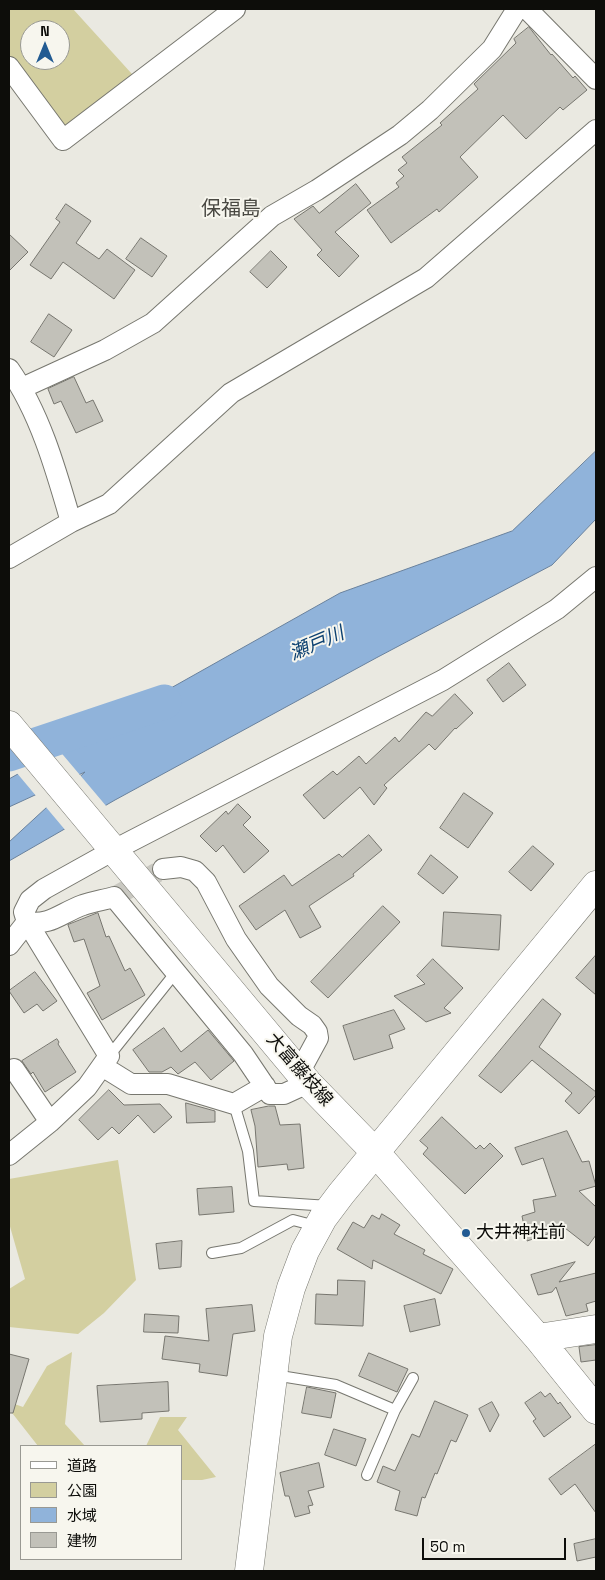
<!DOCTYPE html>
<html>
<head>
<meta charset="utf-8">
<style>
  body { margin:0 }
  #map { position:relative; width:605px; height:1580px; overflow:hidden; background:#eae9e1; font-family:"Space Grotesk","Noto Sans JP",sans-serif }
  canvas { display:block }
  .frame { position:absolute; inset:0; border:10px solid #0d0d0a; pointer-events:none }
  .legend { position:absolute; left:20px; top:1445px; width:162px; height:115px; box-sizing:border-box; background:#f7f6ee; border:1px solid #999993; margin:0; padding:6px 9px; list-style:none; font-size:15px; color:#0d0d0a }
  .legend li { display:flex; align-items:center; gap:10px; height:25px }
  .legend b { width:25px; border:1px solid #999993 }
  .north { position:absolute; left:20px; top:20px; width:50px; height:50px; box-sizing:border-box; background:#f7f6ee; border:1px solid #999993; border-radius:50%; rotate:0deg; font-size:14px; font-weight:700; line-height:20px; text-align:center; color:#0d0d0a }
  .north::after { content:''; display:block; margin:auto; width:18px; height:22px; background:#225b92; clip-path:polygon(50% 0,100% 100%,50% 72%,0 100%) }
  .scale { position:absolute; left:422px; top:1538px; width:144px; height:22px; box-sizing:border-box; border:2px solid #0d0d0a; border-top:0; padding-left:6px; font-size:15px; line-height:18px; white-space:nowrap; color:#0d0d0a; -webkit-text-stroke:4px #f7f6ee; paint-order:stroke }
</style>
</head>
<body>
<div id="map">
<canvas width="605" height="1580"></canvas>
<div class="frame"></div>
<ul class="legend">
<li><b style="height:6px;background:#fff"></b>道路</li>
<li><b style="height:14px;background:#d3cfa0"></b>公園</li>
<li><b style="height:14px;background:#90b3da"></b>水域</li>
<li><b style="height:14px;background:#c2c1b9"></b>建物</li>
</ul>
<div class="north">N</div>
<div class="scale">50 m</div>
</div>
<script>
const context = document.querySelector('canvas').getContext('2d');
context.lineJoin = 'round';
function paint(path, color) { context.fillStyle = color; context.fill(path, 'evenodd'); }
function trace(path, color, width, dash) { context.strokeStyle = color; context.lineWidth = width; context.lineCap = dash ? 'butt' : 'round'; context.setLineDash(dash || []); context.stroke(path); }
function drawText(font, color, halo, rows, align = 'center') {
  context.font = font + ' "Space Grotesk","Noto Sans JP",sans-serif'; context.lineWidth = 4; context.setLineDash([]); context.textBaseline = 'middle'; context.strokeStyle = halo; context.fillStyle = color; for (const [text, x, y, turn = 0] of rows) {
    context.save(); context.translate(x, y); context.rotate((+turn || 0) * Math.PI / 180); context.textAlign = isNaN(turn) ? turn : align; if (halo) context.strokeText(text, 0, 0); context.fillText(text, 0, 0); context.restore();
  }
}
const green = new Path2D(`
  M9 9H73L132 74 63 129 9 57ZM30 30H60V60H30Z
  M118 1160 136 1280 104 1313 78 1334 9 1327V1289L25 1279 9 1223V1179Z
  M72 1352 65 1424 85 1446H38L9 1409V1402L23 1407 47 1366Z
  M160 1417H187L178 1430 216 1477 202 1480H181V1446H146Z`);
const water = new Path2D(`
  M596 451V519L552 565 376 658 115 800 9 861V842L85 772 9 807V779L340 593 512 531Z`);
const pier = new Path2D(`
  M58 749 107 807 66 831 45 806 73 780 37 797 16 772Z`);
const river = new Path2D(`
  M9 754 164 702`);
const building = new Path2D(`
  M529 27 551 55 552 54 573 78 575 76 587 90 563 110 560 107 526 139 503 115 460 157 478 177 439 212 437 209 391 243 367 210 399 187 396 183 404 176 398 170 407 163 402 157 442 125 440 123 478 89 474 84 516 43 514 39Z
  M356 184 371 203 335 232 359 256 339 277 317 255 322 250 294 219 313 206 319 213Z
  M66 204 91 221 76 243 99 259 107 249 135 270 114 299 63 262 51 279 30 265 60 222 56 219Z
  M9 234 28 252 9 271Z
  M141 238 167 256 152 277 126 259Z
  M271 251 287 267 267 288 250 272Z
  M49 314 72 330 54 357 31 342Z
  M74 377 86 403 93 400 103 421 76 433 61 401 54 404 48 389Z
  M509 663 526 685 503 702 487 680Z
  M455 694 473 713 456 729 455 728 435 750 429 744 384 785 387 788 374 805 360 787 324 819 303 795 333 771 337 775 359 756 366 764 395 737 399 742 426 712 432 716Z
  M464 793 493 813 468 848 440 828Z
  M238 804 251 817 243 825 269 851 244 873 223 845 216 852 200 836 226 811 228 814Z
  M369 835 382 850 353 874 354 876 309 906 321 927 300 938 285 910 256 930 239 906 284 875 292 886 339 854 342 857Z
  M533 846 554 864 531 891 509 872Z
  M431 855 458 877 443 894 418 874Z
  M383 906 400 922 328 998 311 982Z
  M444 912 501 915 499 950 442 946Z
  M98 913 106 937 109 936 125 971 130 968 145 995 102 1020 87 993 100 986 84 939 74 942 68 925Z
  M596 955V995L576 978Z
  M433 959 463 988 444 1008 451 1013 426 1022 394 996 425 984 417 976Z
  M35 972 57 1001 43 1011 37 1004 24 1013 9 991Z
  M543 999 561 1014 539 1047 596 1092V1095L579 1114 565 1101 572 1093 532 1060 501 1093 479 1076Z
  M394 1010 405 1029 389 1035 393 1048 354 1060 343 1026Z
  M164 1028 181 1052 208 1030 234 1061 211 1080 195 1062 178 1074 171 1067 162 1072H149L133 1050Z
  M57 1039 59 1042 58 1044 76 1072 45 1092 33 1072 31 1074 22 1061Z
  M109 1090 124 1105 160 1104 172 1117 154 1133 138 1115 119 1134 112 1127 98 1140 79 1120Z
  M186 1103 215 1111V1122L187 1123Z
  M269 1106H275L280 1125 300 1124 304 1168 288 1170 287 1164 258 1167 255 1126 251 1110Z
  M442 1117 476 1149 480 1145 484 1149 490 1143 503 1156 465 1194 423 1154 428 1148 420 1141Z
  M567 1131 582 1162 589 1161 596 1186 579 1191 596 1207V1235L588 1246 565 1228 527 1241 522 1216 535 1212 533 1200 556 1196 543 1158 522 1165 515 1148Z
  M232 1187 234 1212 199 1215 197 1189Z
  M382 1214 400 1225 394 1234 425 1250 423 1254 453 1269 441 1294 373 1260 372 1269 337 1249 353 1222 364 1228 372 1215 379 1219Z
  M182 1241 181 1267 159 1269 156 1244Z
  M575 1262 559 1282 596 1273V1301L586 1304 588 1311 566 1316 556 1287 552 1292 538 1295 531 1275Z
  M338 1280 365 1281 363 1326 315 1324 316 1294 337 1295Z
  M435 1299 440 1325 410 1332 404 1306Z
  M252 1305 255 1331 233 1334 227 1376 199 1372 200 1364 162 1359 165 1336 209 1341 206 1309Z
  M145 1314 179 1316 178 1333 144 1332Z
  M596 1345V1360L581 1362 579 1347Z
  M369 1353 408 1369 397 1392 359 1376Z
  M9 1354 29 1359 13 1413H9Z
  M168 1382 169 1411 142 1413V1419L100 1422 97 1386Z
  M307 1387 336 1393 331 1418 302 1413Z
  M541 1392 545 1397 550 1393 558 1404 560 1402 571 1417 544 1437 533 1421 536 1419 525 1403Z
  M435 1401 468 1415 456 1442 451 1440 437 1474 435 1473 425 1498 422 1497 417 1516 395 1510 400 1491 377 1482 383 1466 395 1471 412 1434 419 1437Z
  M492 1402 499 1415 490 1432 479 1409Z
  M334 1429 366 1439 356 1466 325 1455Z
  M596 1444V1513L575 1484 561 1495 549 1479Z
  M319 1463 324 1487 308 1491 313 1505 308 1506 310 1513 295 1517 289 1496H285L280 1473Z
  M596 1539V1557L577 1561 574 1544Z`);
const streetTunnel = new Path2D(`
  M114 897 163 869`);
const lane = new Path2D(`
  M109 1056 176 972
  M234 1104 248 1151 254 1201 329 1206
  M212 1253 241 1248 293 1220 316 1226
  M274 1375 336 1385 395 1410 413 1378
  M367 1475 395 1410`);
const street = new Path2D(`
  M527 9 596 79
  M9 67 63 140 235 9
  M9 369C40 413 56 470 71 522
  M22 388 105 350 153 323 272 216 317 190 400 135 430 110 492 49 517 9
  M9 558 71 522 109 504 231 393 426 278 596 130
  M163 869 181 867 195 871 206 882 236 939 269 986 299 1016 312 1025 317 1032 318 1038 299 1073
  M9 945 27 922 109 1056 87 1087 50 1122 9 1155
  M102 1066 131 1084H168L234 1104 265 1086
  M14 1069 50 1122
  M308 1083 284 1094H270L243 1054 114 897C103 900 92 902 83 905 61 913 50 926 27 922L24 912 30 900 44 889 114 850 443 680 557 609 596 577`);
const secondary = new Path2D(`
  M9 725 308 1083 376 1153 538 1338 596 1410
  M538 1338 596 1329
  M249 1571 278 1336 291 1288 305 1251 323 1218 341 1194 596 885`);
const markers = [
  [466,1233,5,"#225b92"]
];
const streetNames = [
  ["大富藤枝線",299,1070,49]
];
const poiNames = [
  ["大井神社前",476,1233]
];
const waterNames = [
  ["瀬戸川",317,644,-23]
];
const quarterNames = [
  ["保福島",231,210]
];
paint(green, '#d3cfa0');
paint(water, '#90b3da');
trace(water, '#69819c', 1);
paint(pier, '#eae9e1');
trace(river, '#90b3da', 35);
paint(building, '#c2c1b9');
trace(building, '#77766f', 1);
trace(streetTunnel, '#c9c8c1', 20, [20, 10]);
trace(lane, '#77776f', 12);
trace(street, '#77776f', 22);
trace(secondary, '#77776f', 29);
trace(lane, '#fff', 10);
trace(street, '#fff', 20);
trace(secondary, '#fff', 28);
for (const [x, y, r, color] of markers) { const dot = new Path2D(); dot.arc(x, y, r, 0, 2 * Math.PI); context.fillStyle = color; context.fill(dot); trace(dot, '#f7f6ee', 2); }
drawText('18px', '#0d0d0a', '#f7f6ee', streetNames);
drawText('18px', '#0d0d0a', '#f7f6ee', poiNames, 'left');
drawText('italic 19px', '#0c4171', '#f7f6ee', waterNames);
drawText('20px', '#494842', '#f7f6ee', quarterNames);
</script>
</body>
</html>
